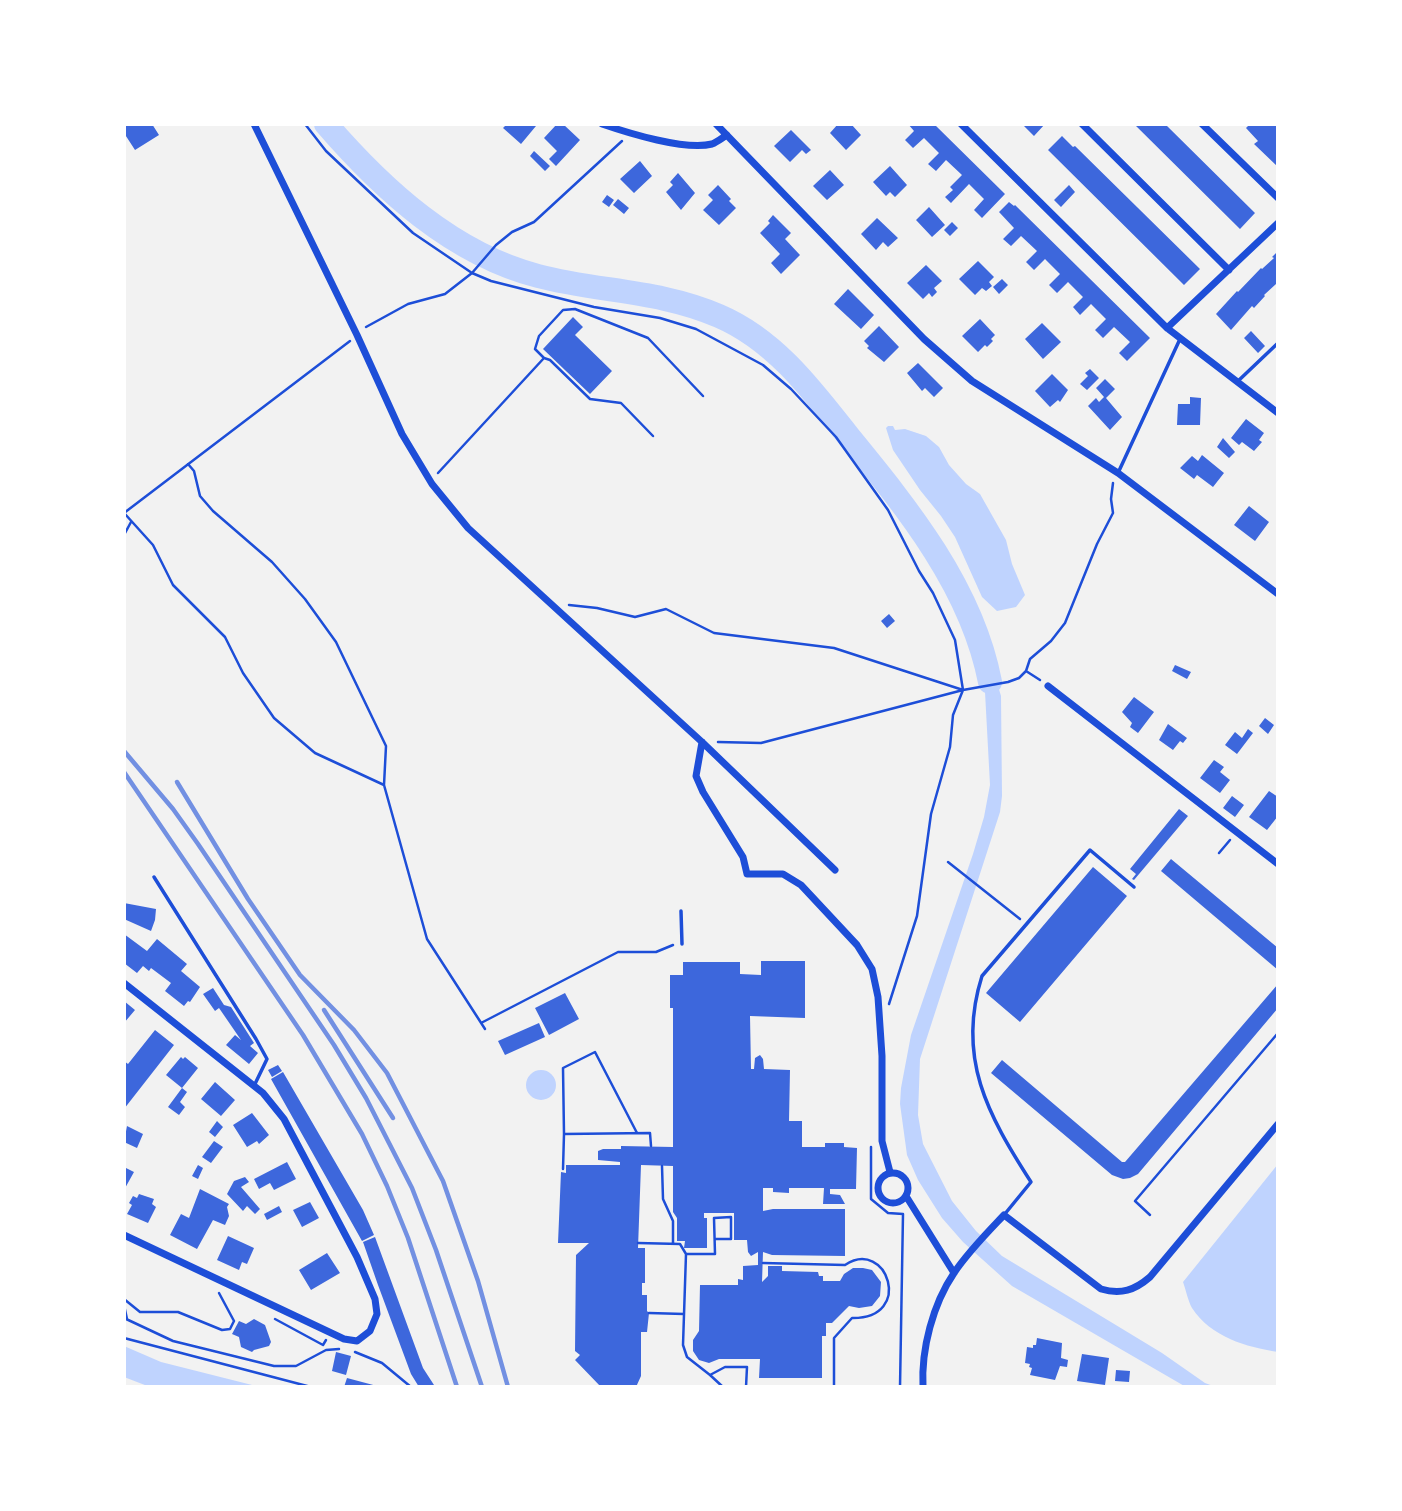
<!DOCTYPE html>
<html>
<head>
<meta charset="utf-8">
<style>
  body { margin:0 }
  #map { position:relative; width:1402px; height:1511px; overflow:hidden; background:#f2f2f2; font-family:Cabin,sans-serif }
  canvas { display:block }
  .frame { position:absolute; inset:0; border:126px solid #fff; pointer-events:none }
</style>
</head>
<body>
<div id="map">
<canvas width="1402" height="1511"></canvas>
<div class="frame"></div>
</div>
<script>
const context = document.querySelector('canvas').getContext('2d');
context.lineJoin = 'round';
function paint(path, color) { context.fillStyle = color; context.fill(path, 'evenodd'); }
function trace(path, color, width, dash) { context.strokeStyle = color; context.lineWidth = width; context.lineCap = dash ? 'butt' : 'round'; context.setLineDash(dash || []); context.stroke(path); }
const water = new Path2D(`
  M888 426H893L895 430 905 429 926 436 939 447 949 465 966 484 980 494 1006 540 1012 564 1025 595 1016 607 997 611 982 597 955 537 941 516 920 490 893 450 886 428Z
  M987 649 1001 696 1002 796 1000 812 920 1059 918 1115 923 1144 952 1201 976 1231 1002 1256 1162 1353 1205 1383 1216 1387H1186L1012 1286 963 1242 942 1218 918 1180 907 1155 900 1104 901 1088 911 1035 973 854 984 817 990 785 985 692 975 653Z
  M526 1085a15 15 0 1 1 30 0a15 15 0 1 1-30 0Z
  M1278 1164V1352C1246 1347 1211 1337 1192 1308 1188 1301 1186 1290 1183 1282Z
  M124 1346 161 1362 260 1387H150L124 1377Z`);
const river = new Path2D(`
  M326 124C383 190 453 254 538 276 599 292 659 290 719 316 775 340 812 390 849 437 908 509 972 588 990 682`);
const building = new Path2D(`
  M124 124H152L159 135 135 150 124 133Z
  M507 124H534L536 126 521 144 503 128Z
  M557 124H563L580 140 556 166 549 159 557 151 544 138Z
  M838 124H851L861 135 846 150 830 133Z
  M908 124H934L1005 194 982 218 974 210 984 199 969 184 951 203 945 197 953 190 950 187 962 175 946 160 936 171 928 164 939 153 924 138 913 148 905 140 914 131Z
  M1022 124H1045L1034 136Z
  M1134 124H1165L1255 213 1240 229Z
  M1250 124 1278 126V167L1254 144 1258 141 1246 128Z
  M791 130 811 150 806 154 802 150 790 162 774 146Z
  M1062 136 1073 147 1075 146 1200 269 1184 285 1048 150Z
  M534 151 550 166 545 171 530 156Z
  M640 161 652 176 634 193 620 179Z
  M890 166 907 185 895 197 890 192 886 196 873 182Z
  M830 170 844 185 827 200 813 186Z
  M678 173 695 193 681 210 666 192 673 185 670 182Z
  M718 185 731 199 729 201 736 208 719 225 703 210 713 200 708 195Z
  M1069 185 1075 192 1061 207 1054 200Z
  M607 195 614 200 609 207 602 202Z
  M618 199 629 208 624 214 613 205Z
  M1009 202 1014 206 1015 205 1150 338 1127 361 1119 353 1130 342 1114 327 1103 338 1095 330 1106 319 1091 304 1080 315 1073 307 1083 297 1068 282 1057 293 1049 285 1060 274 1045 259 1034 270 1026 262 1037 251 1021 236 1011 246 1003 239 1014 228 999 212Z
  M929 207 945 225 932 237 916 220Z
  M773 215 791 233 785 239 800 255 781 274 771 263 780 254 760 233 770 223 768 221Z
  M877 218 898 238 888 247 883 242 876 250 861 234Z
  M952 222 958 228 950 236 944 230Z
  M1278 251V285L1276 284 1264 295 1265 296 1254 308 1252 306 1231 330 1216 314 1237 291 1238 292 1261 268 1262 269 1274 258 1272 257Z
  M978 261 994 277 989 282 992 286 986 291 982 288 975 295 959 279Z
  M926 265 942 281 934 288 937 292 932 297 929 293 923 299 907 283Z
  M1002 279 1008 285 999 294 993 287Z
  M848 289 874 315 861 329 834 304Z
  M573 317 583 327 575 335 612 371 590 394 543 349Z
  M980 319 995 335 991 339 993 341 987 347 985 345 978 352 962 336Z
  M1042 323 1061 342 1043 359 1025 339Z
  M879 326 899 347 884 362 867 348 869 346 864 341Z
  M1251 331 1265 346 1258 353 1244 338Z
  M918 363 943 388 934 397 925 388 922 391 907 373Z
  M1090 369 1099 378 1087 390 1080 384 1088 376 1085 373Z
  M1052 374 1068 390 1060 402 1058 400 1050 407 1035 391Z
  M1105 379 1115 389 1106 398 1122 417 1110 430 1088 406 1096 398 1099 402 1104 397 1096 388Z
  M1190 397 1201 398 1200 425H1177L1178 404H1190Z
  M1246 419 1264 433 1259 440 1262 442 1254 451 1242 442 1239 445 1231 438Z
  M1223 438 1235 452 1229 458 1217 447Z
  M1202 455 1224 473 1213 487 1197 475 1194 479 1180 468 1192 456 1198 461Z
  M1249 506 1269 522 1255 541 1234 525Z
  M889 614 895 621 887 628 881 621Z
  M1175 665 1191 672 1187 679 1172 671Z
  M1134 697 1154 712 1138 733 1130 727 1132 723 1122 712Z
  M1265 718 1274 725 1268 734 1259 726Z
  M1168 724 1187 738 1183 743 1180 741 1173 750 1159 740Z
  M1248 729 1253 733 1237 754 1225 745 1235 732 1242 738Z
  M1214 760 1224 767 1220 772 1230 780 1220 793 1200 778Z
  M1269 791 1278 797V816L1267 830 1249 817Z
  M1232 796 1244 805 1235 817 1223 808Z
  M1179 809 1188 816 1134 880 1132 879 1136 874 1130 869Z
  M1171 859 1278 948V970L1161 871Z
  M1093 867 1127 896 1020 1022 986 993Z
  M124 903 156 909 155 920 151 931 124 919Z
  M124 934 147 951 157 939 187 964 181 971 200 987 190 1002 188 1001 184 1006 165 991 171 983 151 968 149 971 143 966 137 973 124 963Z
  M761 961H805V1018L750 1016 751 1069H754L755 1058 760 1055 763 1059 764 1069 790 1070 789 1121H802V1147H825V1143H844V1147L857 1148 856 1189H830V1194L840 1195 845 1204H823L824 1188H789V1193L773 1192V1188H763V1211L773 1209H845V1256L772 1255 763 1252 762 1282 768 1276V1266H782V1271L818 1272 819 1276H823V1281H840L844 1274 853 1268H863L872 1270 881 1282 880 1296 872 1306 859 1308 849 1306 832 1323H826V1336H822V1378H759L760 1359H719L709 1363 699 1360 693 1351V1340L699 1331 700 1285H738V1279L743 1280V1266L758 1265V1252L751 1256 748 1252 747 1240H734V1213H704V1218H707V1248H684L685 1241H677V1218L673 1212V1166L641 1165 638 1248H645V1283H642V1295H647V1311L649 1313 647 1332H641V1376L636 1387H601L575 1360 580 1355 575 1351 576 1255 589 1243H558L561 1172 566 1173V1165H620V1162L598 1160V1151L603 1149H621V1146L673 1147V1008H670V975H683V962H740V974L761 975Z
  M1278 984V1008L1138 1174 1130 1178 1123 1179 1112 1175 991 1073 1002 1060 1122 1162H1125Z
  M213 988 224 1005 231 1007 254 1043 250 1046 258 1053 249 1064 226 1045 235 1035 241 1040 219 1008 215 1011 203 994Z
  M565 993 579 1019 549 1035 535 1008Z
  M124 1001 135 1010 124 1023Z
  M539 1023 545 1037 505 1055 498 1041Z
  M155 1030 174 1045 124 1109V1061L128 1064Z
  M181 1057 183 1059 185 1057 198 1068 182 1088 166 1075Z
  M278 1065 282 1071 272 1077 268 1070Z
  M283 1072 363 1210 374 1235 362 1241 271 1079Z
  M215 1082 235 1100 221 1116 201 1099Z
  M182 1088 187 1092 180 1102 185 1107 179 1115 168 1107Z
  M252 1113 269 1135 259 1144 257 1141 247 1147 233 1125Z
  M217 1121 223 1127 215 1137 209 1132Z
  M127 1126 143 1134 137 1148 124 1142Z
  M214 1141 223 1147 211 1163 202 1157Z
  M287 1162 296 1179 274 1190 270 1183 259 1189 254 1179Z
  M198 1165 203 1168 198 1179 192 1176Z
  M124 1167 134 1172 124 1190Z
  M245 1177 249 1182 241 1187 260 1209 255 1214 247 1206 243 1211 227 1194 234 1181Z
  M200 1189 229 1204 227 1207 229 1216 225 1225 213 1220 197 1249 170 1235 181 1214 189 1218Z
  M139 1194 154 1199 152 1204 156 1207 148 1223 127 1214 132 1205 129 1203 133 1196 137 1198Z
  M310 1202 319 1218 302 1227 293 1210Z
  M279 1206 282 1212 267 1220 264 1214Z
  M228 1236 254 1248 247 1264 242 1262 239 1270 217 1260Z
  M375 1237 423 1368 434 1385 429 1387H419L411 1374 378 1285 363 1242Z
  M327 1253 340 1273 311 1290 299 1270Z
  M254 1319 265 1325 271 1342 269 1346 254 1350 252 1352 241 1347 239 1337 232 1334 239 1321 246 1324Z
  M1037 1338 1062 1343 1061 1358 1068 1360 1067 1367 1060 1366 1055 1380 1030 1375 1032 1368 1029 1367 1030 1364 1025 1363 1027 1347 1033 1348V1345H1036Z
  M336 1352 351 1356 346 1375 332 1371Z
  M1082 1354 1109 1358 1105 1385 1077 1381Z
  M1116 1370 1130 1371 1129 1382 1115 1381Z
  M347 1378 377 1386V1387H344Z`);
const path = new Path2D(`
  M305 124 326 151 413 233 472 273 491 281 594 307 660 318 696 329 763 365 791 389 836 437 888 510 919 571 933 593 955 640 963 690 953 715 950 747 931 814 917 916 889 1004
  M366 327 408 304 445 294 472 273 496 245 512 232 534 222 622 141
  M544 358 550 360 590 399 621 403 653 436
  M188 464 194 471 200 496 213 511 272 562 305 599 336 642 386 746 384 785 427 939 485 1029
  M438 473 544 358 535 349 539 336 563 310 575 309 648 338 703 396
  M124 513 350 341
  M125 514 153 545 173 585 225 637 243 673 274 718 315 753 384 785
  M124 535 131 522
  M569 605 597 608 635 617 666 609 714 633 834 648 963 690
  M1026 671 1030 659 1051 641 1065 623 1097 544 1113 513 1111 499 1113 483
  M718 742 761 743 963 690 1008 682 1019 678 1026 671 1040 680
  M1219 853 1230 840
  M948 862 1020 919
  M481 1023 618 952H656L673 945
  M564 1134 563 1068 595 1052 637 1133
  M871 1147V1199L888 1213 903 1214 900 1387
  M662 1166 663 1199 673 1221V1244
  M563 1169 564 1134 650 1133 651 1146
  M1150 1215 1135 1201 1278 1033
  M638 1243 680 1244 686 1254 683 1345 687 1357 710 1375 725 1367H747L746 1387
  M686 1254H715L714 1218 731 1217V1239H715
  M763 1263 845 1265C887 1237 915 1319 852 1318L834 1338V1387
  M124 1299 140 1312H178L222 1330 230 1329 234 1321 219 1293
  M124 1305 127 1319
  M649 1313 684 1314
  M124 1318 173 1341 274 1366H296L326 1350 339 1349
  M275 1319 323 1345 326 1340
  M124 1338 311 1387
  M355 1352 382 1363 411 1387
  M710 1375 723 1387`);
const service = new Path2D(`
  M1237 382 1278 343
  M1118 473 1180 339
  M154 877 256 1039 267 1059 254 1086
  M681 911 682 944
  M1004 1215 1031 1182C988 1115 956 1058 982 976L1090 850 1134 887`);
const minor = new Path2D(`
  M254 124 357 335 402 434 432 484 468 528 702 742 835 870
  M602 124C628 133 686 151 712 144 717 142 722 138 727 135
  M716 124 924 339 972 381 1118 473 1278 594
  M961 124 1167 328 1278 413
  M1082 124 1229 270
  M1202 124 1278 198
  M1167 328 1278 223
  M1048 686 1278 864
  M702 742 696 776 703 792 743 857 747 874H783L801 885 857 945 872 969 878 997 882 1056V1141L890 1172
  M124 983 263 1093 284 1119 357 1257 375 1299 377 1314 370 1331 357 1341 344 1339 124 1235
  M878 1188a15 15 0 1 1 30 0a15 15 0 1 1-30 0Z
  M906 1196 954 1273
  M923 1387C921 1349 933 1304 954 1273 968 1252 987 1233 1004 1215L1101 1289C1121 1295 1135 1290 1150 1277L1278 1124`);
const rail = new Path2D(`
  M124 751 173 809 198 844 334 1045 366 1098 412 1188 436 1250 482 1387
  M124 772 303 1035 362 1134 387 1186 408 1238 457 1387
  M177 782 248 899 300 975 354 1030 387 1073 443 1181 478 1281 508 1387
  M324 1010 393 1118`);
paint(water, '#bfd3fe');
trace(river, '#bfd3fe', 24);
paint(building, '#3d67dc');
trace(path, '#1d4ed8', 2.5);
trace(service, '#1d4ed8', 3.5);
trace(minor, '#1d4ed8', 7);
trace(rail, '#7290e2', 4.5);
</script>
</body>
</html>
